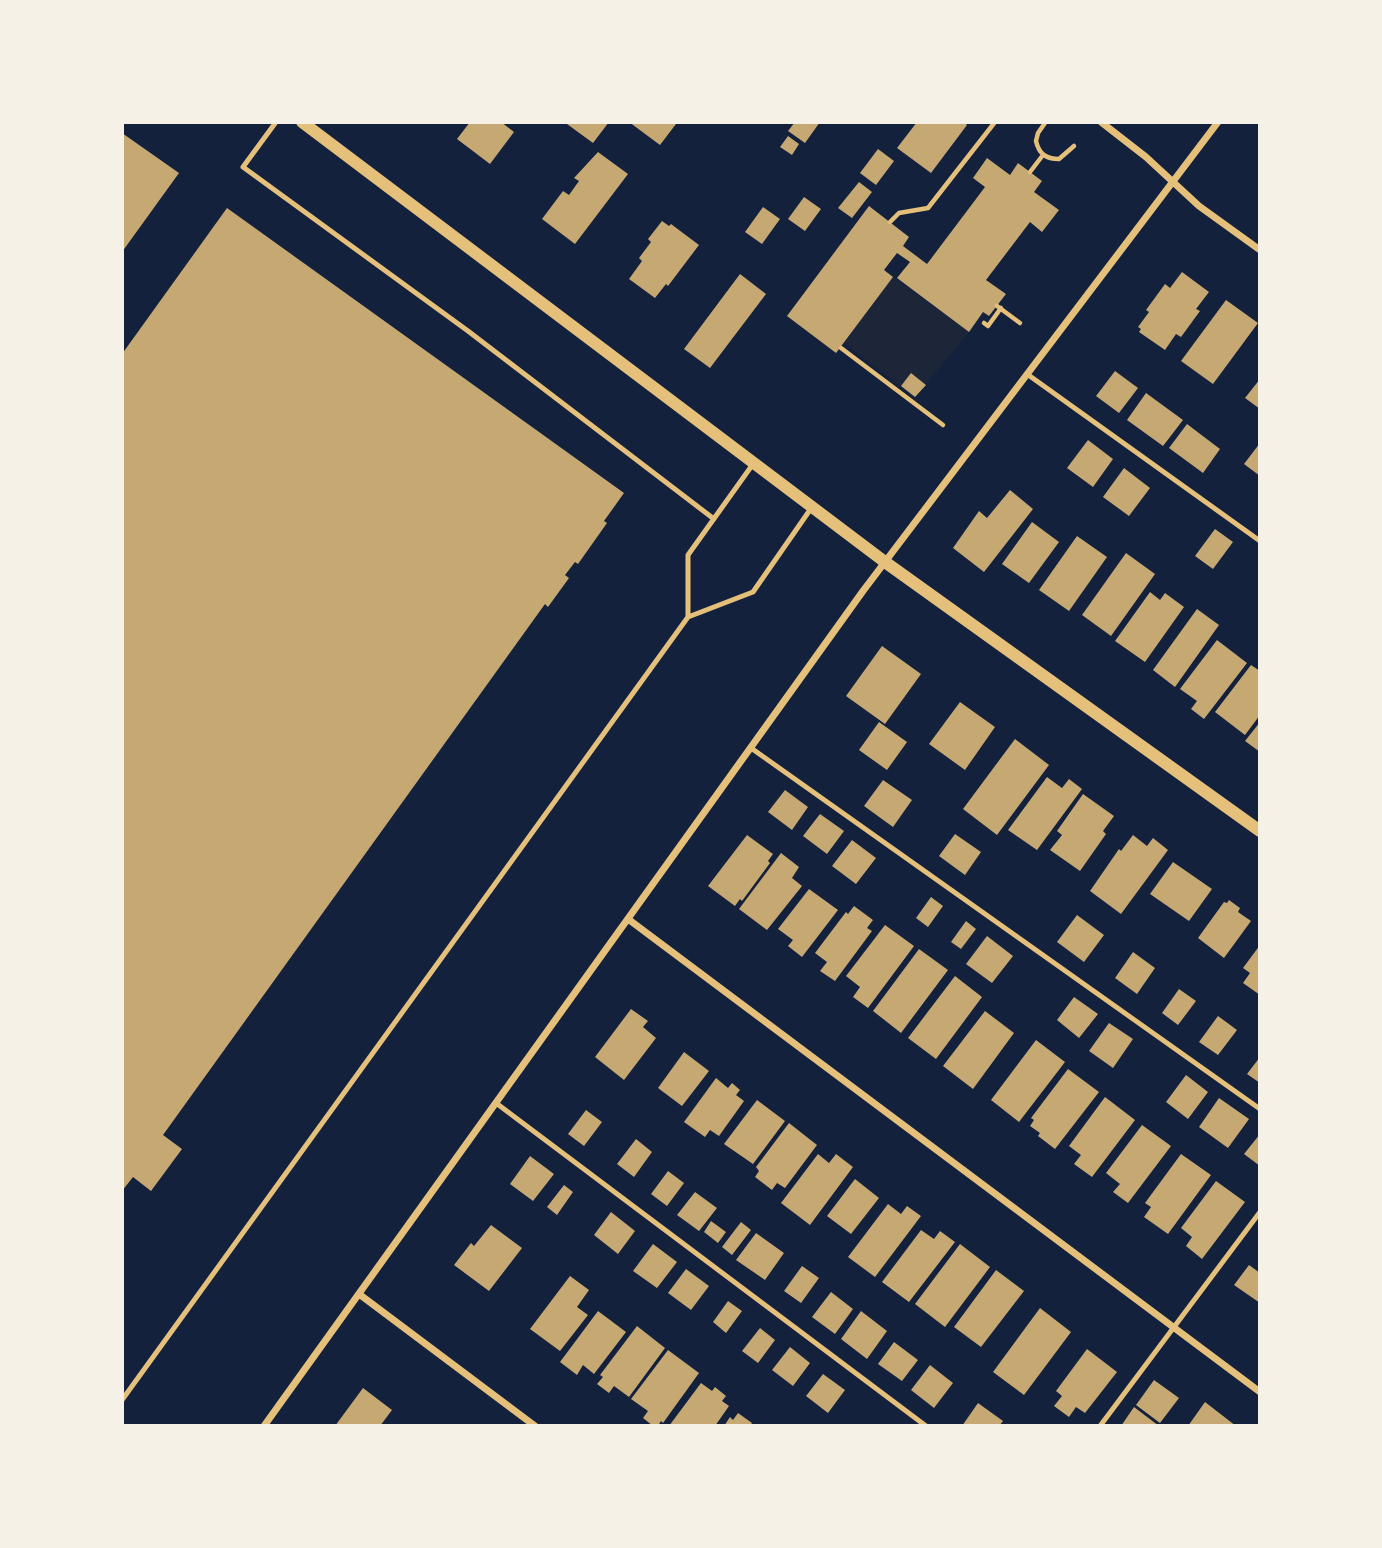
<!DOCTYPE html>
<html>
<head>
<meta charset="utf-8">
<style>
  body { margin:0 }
  #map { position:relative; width:1382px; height:1548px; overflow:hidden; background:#14213d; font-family:Roboto,sans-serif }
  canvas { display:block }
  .frame { position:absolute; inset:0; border:124px solid #f6f1e7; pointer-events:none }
</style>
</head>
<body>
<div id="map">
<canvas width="1382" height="1548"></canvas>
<div class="frame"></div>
</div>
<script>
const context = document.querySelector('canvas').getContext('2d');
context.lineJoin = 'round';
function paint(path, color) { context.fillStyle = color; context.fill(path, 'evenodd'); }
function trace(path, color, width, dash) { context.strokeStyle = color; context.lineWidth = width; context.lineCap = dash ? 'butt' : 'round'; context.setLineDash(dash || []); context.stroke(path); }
const green = new Path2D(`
  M893 277 969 332 915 397 844 343Z`);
const building = new Path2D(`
  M470 122H501L514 132 490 164 457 139Z
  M568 122H609L593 143 567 124Z
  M629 122H674L676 124 660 145Z
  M795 122H820L805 143 788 131Z
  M917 122H964L967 125 931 173 897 148Z
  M122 133 179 173 122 252Z
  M788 136 799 144 792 155 780 147Z
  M878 149 894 161 876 185 860 173Z
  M598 152 628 174 575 244 542 219 563 191 569 195 579 181 574 178Z
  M987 158 1010 175 1018 163 1042 181 1034 192 1059 210 1042 232 1030 222 986 280 1006 294 989 316 983 312 969 332 897 278 910 262 897 253 884 270 893 277 836 353 787 316 869 206 909 237 903 246 927 264 985 187 973 178Z
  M859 182 872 192 852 218 838 208Z
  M804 197 821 209 805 231 788 219Z
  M763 207 780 219 762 244 745 232Z
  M227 208 624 493 604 521 607 523 578 564 575 562 565 575 569 578 548 607 545 604 163 1135 182 1149 151 1191 133 1177 122 1191V354Z
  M662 221 669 226 671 224 699 245 668 286 666 284 655 298 629 279 642 261 639 258 651 242 648 239Z
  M1182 272 1209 292 1196 309 1200 311 1181 337 1176 334 1165 350 1139 332 1141 329 1138 327 1149 312 1146 310 1165 284 1170 288Z
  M740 274 766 294 710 368 684 349Z
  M1226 300 1258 323 1213 384 1181 361Z
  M1115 371 1138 388 1119 413 1096 396Z
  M911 373 926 385 915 397 901 386Z
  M1260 379V409L1245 398Z
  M1146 393 1183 420 1163 446 1127 420Z
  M1187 424 1220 449 1203 473 1169 448Z
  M1088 440 1113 459 1093 487 1067 468Z
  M1260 443V476L1244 464Z
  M1124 468 1150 488 1129 516 1103 497Z
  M1010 490 1033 509 984 572 953 548 979 511 987 518Z
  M1032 522 1059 542 1029 583 1002 564Z
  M1215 529 1233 542 1213 569 1195 556Z
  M1077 536 1107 557 1069 611 1039 590Z
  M1126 553 1155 574 1111 636 1082 615Z
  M1150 592 1160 600 1165 593 1184 607 1145 662 1115 641Z
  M1197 609 1219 625 1175 687 1153 670Z
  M1217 640 1247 663 1204 719 1191 709 1197 701 1180 689Z
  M882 646 921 674 885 724 846 696Z
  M1251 665 1260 671V715L1245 735 1215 712Z
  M960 702 995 727 965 770 929 744Z
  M879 722 907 742 887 770 859 750Z
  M1260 722V752L1245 741Z
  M1015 739 1049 765 997 835 963 809Z
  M1047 777 1062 788 1069 779 1082 789 1037 850 1008 830Z
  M883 780 912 800 893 827 864 806Z
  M785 790 808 807 792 830 768 812Z
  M1083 794 1114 816 1103 831 1106 834 1080 871 1050 850 1062 835 1057 831Z
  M820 814 844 831 827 854 803 836Z
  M955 834 981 852 965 875 939 856Z
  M747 835 773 854 768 861 770 863 742 901 740 899 735 906 708 886Z
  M1133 835 1147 846 1153 838 1168 850 1121 914 1090 891 1119 849 1121 851Z
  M852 840 876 858 856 884 832 866Z
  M781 853 799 867 792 878 802 886 767 930 739 909Z
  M1173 862 1212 889 1189 921 1150 894Z
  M809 889 838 910 802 957 788 946 793 940 778 929Z
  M931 897 943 906 928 927 916 918Z
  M1229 900 1240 908 1238 912 1251 921 1224 958 1198 938 1224 902 1227 903Z
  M854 906 873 920 867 928 872 931 835 981 820 971 827 962 815 953 846 912 848 914Z
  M1077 915 1104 935 1084 962 1057 942Z
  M966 921 976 929 961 949 951 942Z
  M885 925 914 946 868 1008 853 997 860 987 846 976Z
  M987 936 1013 956 992 983 966 964Z
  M1260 945V995L1243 983 1250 973 1243 968Z
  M919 949 948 970 901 1033 873 1011Z
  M1133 952 1155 968 1137 994 1115 978Z
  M955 976 982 997 936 1059 908 1038Z
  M1179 989 1196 1001 1178 1025 1162 1013Z
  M1074 997 1098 1014 1079 1038 1057 1020Z
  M631 1009 648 1021 643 1027 656 1038 624 1080 595 1057Z
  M985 1011 1014 1033 973 1089 943 1066Z
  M1218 1016 1237 1030 1218 1055 1199 1042Z
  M1109 1023 1133 1039 1113 1068 1089 1051Z
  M1036 1040 1065 1062 1019 1122 991 1100Z
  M684 1052 709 1071 682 1106 658 1088Z
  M1260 1057V1083L1247 1074Z
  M1068 1069 1099 1092 1055 1149 1038 1136 1040 1133 1030 1126 1034 1120 1031 1118Z
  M1186 1075 1208 1092 1188 1119 1166 1102Z
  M716 1078 728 1088 732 1083 740 1090 736 1095 744 1101 719 1136 710 1130 705 1137 684 1122Z
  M1105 1097 1135 1120 1092 1177 1074 1164 1081 1155 1069 1146Z
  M1219 1098 1249 1119 1228 1148 1199 1127Z
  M757 1100 785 1121 753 1164 724 1144Z
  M586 1110 602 1122 584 1146 568 1134Z
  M789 1123 817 1145 785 1188 777 1183 772 1190 755 1177 759 1171 756 1167Z
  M1142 1125 1171 1146 1128 1203 1113 1192 1120 1184 1106 1173Z
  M1260 1134V1166L1244 1154Z
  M636 1139 652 1152 634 1177 617 1164Z
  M818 1154 829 1163 836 1154 853 1167 810 1225 781 1203Z
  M1181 1154 1211 1175 1168 1234 1144 1217 1151 1207 1145 1203Z
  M530 1156 554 1174 533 1201 510 1184Z
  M668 1171 684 1183 667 1206 651 1194Z
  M855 1179 879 1198 851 1234 827 1216Z
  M1216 1181 1245 1202 1202 1259 1186 1246 1192 1237 1181 1228Z
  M564 1185 573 1192 557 1215 547 1207Z
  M695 1192 717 1208 699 1231 677 1215Z
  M888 1204 901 1214 907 1206 921 1216 875 1277 848 1257Z
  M611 1212 635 1231 618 1254 594 1235Z
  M711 1221 726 1232 718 1243 704 1232Z
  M741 1222 751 1230 732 1255 722 1247Z
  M491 1225 522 1248 489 1291 454 1265 471 1243 474 1246Z
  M921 1230 934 1239 940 1231 955 1242 909 1302 882 1282Z
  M756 1233 784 1253 765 1280 736 1260Z
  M653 1244 677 1262 657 1288 633 1271Z
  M960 1244 990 1267 945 1327 915 1304Z
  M1249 1265 1260 1273V1303L1234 1285Z
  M802 1266 819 1278 801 1303 784 1291Z
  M686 1269 709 1286 691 1310 668 1293Z
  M996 1270 1024 1291 981 1347 954 1327Z
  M570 1276 589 1290 577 1307 588 1315 560 1351 530 1329Z
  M831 1292 853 1309 835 1334 812 1317Z
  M728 1301 742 1311 726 1333 713 1322Z
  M1040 1308 1071 1332 1024 1395 993 1372Z
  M598 1311 626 1332 594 1374 583 1365 577 1375 560 1362Z
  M861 1311 887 1331 867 1359 841 1339Z
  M637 1326 665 1348 629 1397 614 1386 609 1393 597 1384 603 1377 600 1375Z
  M760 1328 775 1340 758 1363 742 1351Z
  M894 1342 918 1360 902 1381 878 1364Z
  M790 1347 810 1363 793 1386 772 1370Z
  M1087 1349 1117 1372 1085 1413 1076 1407 1069 1417 1054 1406 1062 1396 1056 1391Z
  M668 1350 699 1373 663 1423 661 1421 658 1426H653L643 1418 648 1411 631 1399Z
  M930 1365 953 1383 934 1408 911 1390Z
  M823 1374 845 1390 828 1413 806 1396Z
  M1154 1380 1179 1398 1160 1423 1136 1405Z
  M701 1383 712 1391 715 1387 726 1396 722 1401 729 1406 715 1426H669Z
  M363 1388 392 1410 380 1426H335Z
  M1205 1402 1236 1426H1188Z
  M978 1403 1003 1421 999 1426H962Z
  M1134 1407 1159 1426H1121Z
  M738 1413 752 1423 750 1426H724L730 1417 733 1420Z`);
const path = new Path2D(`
  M1045 123 1038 133 1036 141C1039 154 1046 159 1059 159L1074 146
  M1030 172 1043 155
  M890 222 899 213 928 208 995 122
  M997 306 1020 323
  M984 323 988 326 1001 308
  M841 348 943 425`);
const service = new Path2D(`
  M276 122 243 167 468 331 714 519
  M1027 374 1260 541
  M753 464 688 555V617L753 592 812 507
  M751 748 1260 1109
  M496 1103 926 1426
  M122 1400 688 617
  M1100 1426 1260 1212`);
const minor = new Path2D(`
  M1101 122 1146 157 1199 206 1260 250
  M628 919 1260 1392
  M359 1294 535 1426
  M264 1426 863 591 1218 122`);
const tertiary = new Path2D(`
  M302 122 885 562 1260 831`);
paint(green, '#1d2539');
paint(building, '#c6a872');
trace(path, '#e5c07b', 4.5);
trace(service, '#e5c07b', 5);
trace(minor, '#e5c07b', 7);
trace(tertiary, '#e5c07b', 12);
</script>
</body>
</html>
